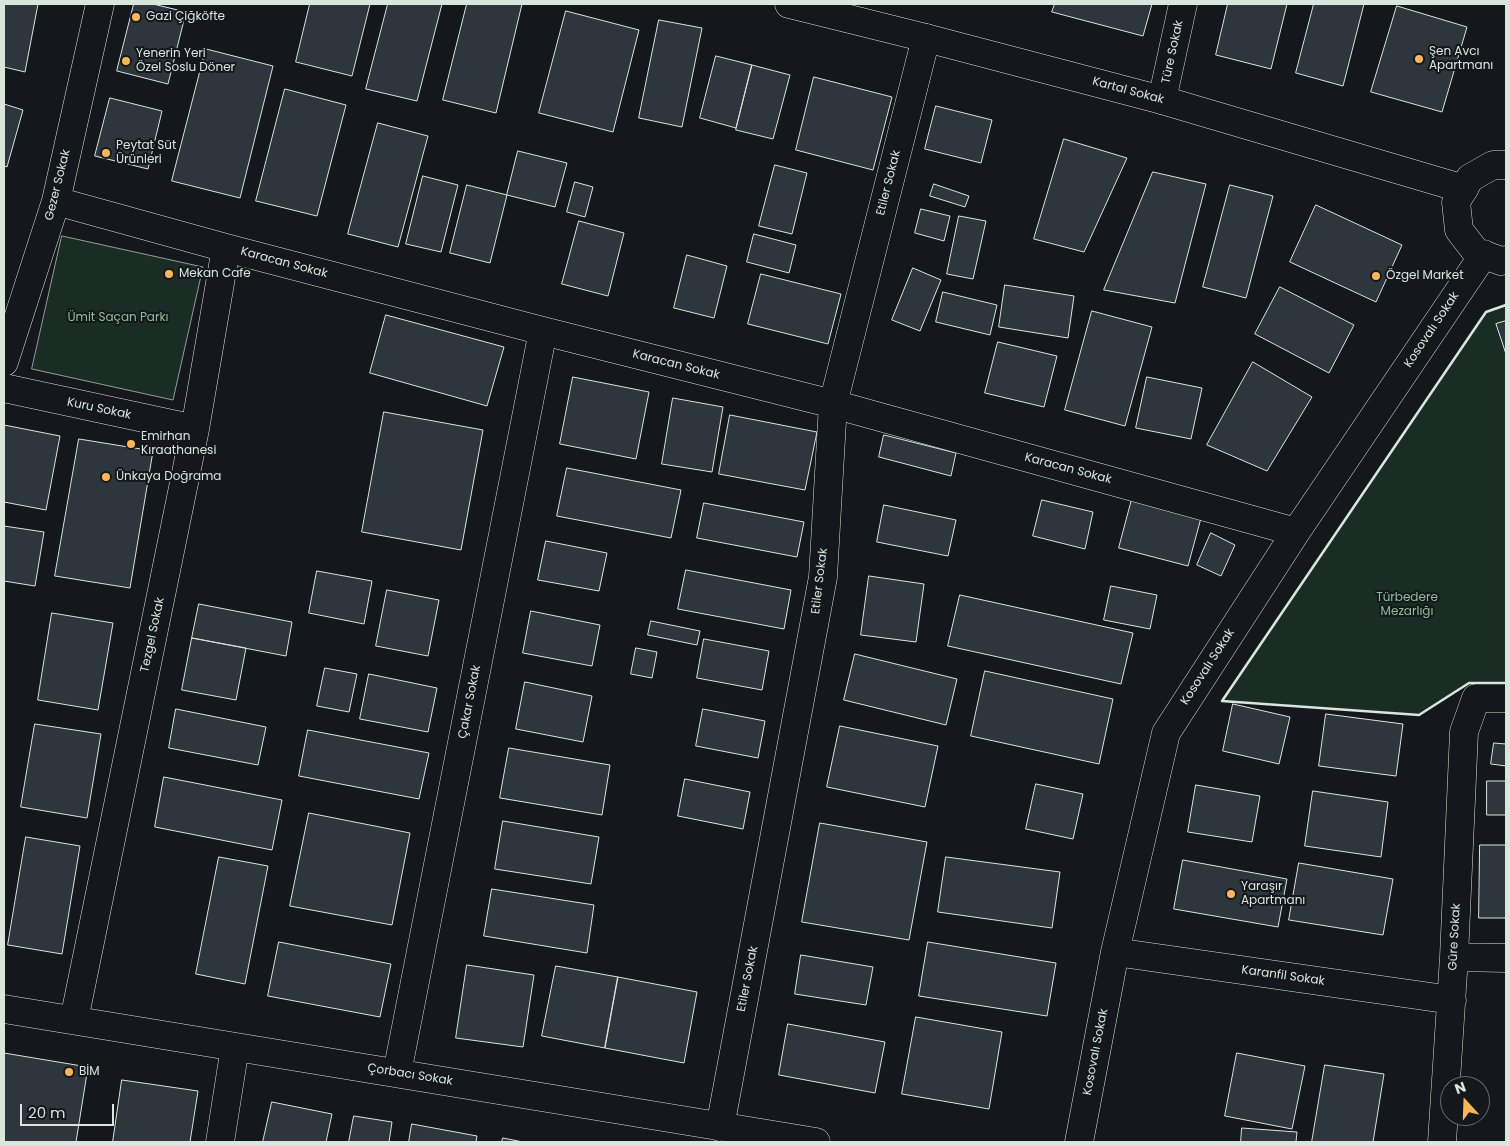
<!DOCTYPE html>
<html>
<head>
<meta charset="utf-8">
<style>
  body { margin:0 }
  #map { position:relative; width:1510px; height:1146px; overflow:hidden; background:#14181c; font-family:Poppins,sans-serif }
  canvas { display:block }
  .frame { position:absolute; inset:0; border:5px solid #d8e6dc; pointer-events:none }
  .north { position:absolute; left:1440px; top:1076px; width:50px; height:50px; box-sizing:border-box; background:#14181c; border:1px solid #626a69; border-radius:50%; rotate:340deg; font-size:14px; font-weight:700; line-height:20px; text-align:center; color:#d8e6dc }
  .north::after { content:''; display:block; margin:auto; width:18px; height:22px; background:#ffb74d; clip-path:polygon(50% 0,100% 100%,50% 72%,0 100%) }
  .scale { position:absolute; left:20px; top:1104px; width:94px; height:22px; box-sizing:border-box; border:2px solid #d8e6dc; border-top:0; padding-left:6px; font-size:15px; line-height:18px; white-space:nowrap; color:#d8e6dc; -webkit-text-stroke:4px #14181c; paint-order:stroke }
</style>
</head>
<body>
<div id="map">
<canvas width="1510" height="1146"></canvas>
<div class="frame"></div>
<div class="north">N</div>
<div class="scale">20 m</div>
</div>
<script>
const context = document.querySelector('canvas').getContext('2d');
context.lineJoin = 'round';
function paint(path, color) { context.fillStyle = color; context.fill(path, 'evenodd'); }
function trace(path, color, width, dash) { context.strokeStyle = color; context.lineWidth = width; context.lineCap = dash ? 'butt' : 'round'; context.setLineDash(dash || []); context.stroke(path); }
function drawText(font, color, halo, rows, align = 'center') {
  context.font = font + ' Poppins,sans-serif'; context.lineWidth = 4; context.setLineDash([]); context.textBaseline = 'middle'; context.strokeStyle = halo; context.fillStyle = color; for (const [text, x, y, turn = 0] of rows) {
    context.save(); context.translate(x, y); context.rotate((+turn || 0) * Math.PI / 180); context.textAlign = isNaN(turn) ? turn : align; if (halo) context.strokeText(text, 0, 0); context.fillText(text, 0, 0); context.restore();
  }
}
const green = new Path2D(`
  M62 236 203 267 173 400 32 369Z
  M1506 305V683H1469L1419 715 1222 701 1486 312Z`);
const building = new Path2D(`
  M4 4H38L25 72 4 67Z
  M134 4H153L186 12 168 84 117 71Z
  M310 4H370L352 76 296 62Z
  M388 4H442L417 101 366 89Z
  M467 4H522L496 113 443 100Z
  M1055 4H1152L1143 36 1052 12Z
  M1228 4H1287L1271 69 1216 55Z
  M1314 4H1364L1343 86 1296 73Z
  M1397 6 1467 27 1442 112 1371 92Z
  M566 11 639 30 613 132 539 113Z
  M659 20 702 28 682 127 639 118Z
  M206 49 273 66 240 198 172 181Z
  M716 56 752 65 736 128 700 118Z
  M752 65 790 75 773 139 736 130Z
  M814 77 892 97 873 170 796 150Z
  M285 89 346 105 317 216 256 201Z
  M110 98 162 111 148 169 95 156Z
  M4 104 23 110 7 167 4 166Z
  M936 106 992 120 981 163 925 149Z
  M378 123 428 136 398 247 348 234Z
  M1064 139 1127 158 1084 252 1034 239Z
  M518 151 567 163 555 207 507 195Z
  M775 165 807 173 792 234 759 226Z
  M1153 172 1206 184 1175 303 1104 290Z
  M423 176 458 185 441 252 406 244Z
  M575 182 593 187 585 217 567 212Z
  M934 184 969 196 965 207 930 196Z
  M467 185 507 195 490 263 450 253Z
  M1230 185 1273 196 1246 298 1203 287Z
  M1316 205 1402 245 1376 302 1290 262Z
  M921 209 950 216 944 241 915 233Z
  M959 216 986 221 973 279 947 274Z
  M579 221 624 233 608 296 562 284Z
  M754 234 796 245 789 273 747 262Z
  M687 255 727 266 714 318 674 308Z
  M913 268 941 280 920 331 892 320Z
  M761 274 841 294 828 344 748 324Z
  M1005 285 1074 296 1068 338 999 327Z
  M1280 287 1354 325 1329 373 1255 334Z
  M943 292 997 305 990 335 936 322Z
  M1092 311 1152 327 1125 426 1065 410Z
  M386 315 504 347 487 406 370 373Z
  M1506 321V354L1496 324Z
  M998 342 1057 356 1044 407 985 393Z
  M1253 362 1312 397 1267 471 1207 445Z
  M573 377 649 392 636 459 560 444Z
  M1147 377 1202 388 1191 439 1136 428Z
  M673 398 723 407 712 472 662 464Z
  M384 412 483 430 461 550 362 532Z
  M730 415 817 432 805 490 719 474Z
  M4 425 60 436 46 510 4 502Z
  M884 435 956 453 951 476 879 457Z
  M79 439 153 451 130 588 55 576Z
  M567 468 681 490 671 538 557 516Z
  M1132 499 1201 518 1188 566 1119 548Z
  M1042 500 1093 512 1085 549 1033 536Z
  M704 503 804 522 797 557 697 538Z
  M884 505 956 520 948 556 877 542Z
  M4 526 44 532 35 586 4 581Z
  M1211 533 1235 545 1221 576 1197 565Z
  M546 541 607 553 599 591 538 580Z
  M686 570 791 590 784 629 678 609Z
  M317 571 372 581 364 624 309 613Z
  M869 576 924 584 916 642 861 635Z
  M1111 586 1157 595 1150 629 1104 620Z
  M387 590 439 600 428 656 376 646Z
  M960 595 1133 633 1121 684 948 646Z
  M199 604 292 622 286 656 192 638Z
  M531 611 600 625 592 666 523 653Z
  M52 613 113 623 98 710 38 700Z
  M651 621 700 631 697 645 648 635Z
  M192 638 246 648 236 700 182 690Z
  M704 639 769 651 762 690 697 678Z
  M636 648 657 652 652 678 631 674Z
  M855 654 957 679 946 725 844 700Z
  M325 668 357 674 349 712 317 706Z
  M985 671 1113 699 1099 764 971 736Z
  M369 674 437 688 428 732 360 719Z
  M525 682 592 696 583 742 516 729Z
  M1233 704 1290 717 1279 764 1223 751Z
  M176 709 266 727 258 765 169 748Z
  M703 709 765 721 758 758 696 746Z
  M1326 714 1403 724 1396 776 1319 766Z
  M35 724 101 734 87 818 21 807Z
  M840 726 938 746 925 807 827 787Z
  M308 730 429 753 419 799 299 776Z
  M1494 743 1506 744V766L1491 764Z
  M509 748 610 765 602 815 500 798Z
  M164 777 282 800 272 850 155 827Z
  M685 779 750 792 743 829 678 816Z
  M1487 781H1506V815H1487Z
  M1036 784 1083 794 1073 839 1026 829Z
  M1196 785 1260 796 1252 842 1188 832Z
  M1313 791 1388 802 1381 857 1305 846Z
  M309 813 410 833 392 925 290 906Z
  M503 821 599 837 591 884 495 869Z
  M820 823 927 842 909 940 802 922Z
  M26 837 80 846 62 954 8 945Z
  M1480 845H1506V918H1479Z
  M219 857 268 866 245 984 196 974Z
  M946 857 1060 872 1052 928 938 912Z
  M1183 860 1287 879 1278 927 1174 909Z
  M1299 863 1393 879 1383 935 1289 920Z
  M492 889 594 905 587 953 484 936Z
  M279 942 391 964 380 1017 268 996Z
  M928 942 1056 963 1047 1016 919 996Z
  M801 955 873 967 866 1005 795 994Z
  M467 965 534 975 523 1047 456 1038Z
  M556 966 618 977 605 1048 542 1036Z
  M618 977 697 992 684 1063 605 1048Z
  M916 1017 1002 1032 989 1109 902 1094Z
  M788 1024 885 1042 875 1093 779 1075Z
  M4 1053 88 1067 76 1142H4Z
  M1237 1053 1305 1066 1292 1129 1225 1116Z
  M1325 1065 1384 1074 1373 1142H1312Z
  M122 1080 198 1091 190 1142H113Z
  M272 1102 332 1114 326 1142H263Z
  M354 1116 392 1122 389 1142H349Z
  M412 1124 477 1136 476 1142H409Z
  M1242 1128 1297 1132 1296 1142H1241Z
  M503 1138 523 1142H502Z`);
const street = new Path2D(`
  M1162 100 1183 4
  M1506 165H1493L1470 178 1456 202 1459 230 1476 252 1501 261 1506 260
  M56 201 226 248 543 331 833 404 1296 532
  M4 362 56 201 100 4
  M4 388 195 429
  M1115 952 1452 1000
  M1454 957 1506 958
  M4 1009 816 1142
  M74 1020 195 429 226 248
  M397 1073 543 331
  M720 1127 823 577 833 404 926 38
  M220 1142 235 1047
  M1079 1142 1115 952 1166 733 1296 532 1484 254
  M1442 1142 1454 957 1464 732 1476 698H1506`);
const secondary = new Path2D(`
  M789 4 926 38 1162 100 1464 189`);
const wall = new Path2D(`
  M1506 305 1486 312 1222 701 1419 715 1469 683H1506`);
const markers = [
  [136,17,5,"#ffb74d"],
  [1419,59,5,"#ffb74d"],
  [126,61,5,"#ffb74d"],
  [106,153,5,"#ffb74d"],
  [169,274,5,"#ffb74d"],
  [1376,276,5,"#ffb74d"],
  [131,444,5,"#ffb74d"],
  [106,477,5,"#ffb74d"],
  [1231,894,5,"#ffb74d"],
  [69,1072,5,"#ffb74d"]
];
const poiNames = [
  ["Gazi Çiğköfte",146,17],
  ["Şen Avcı",1429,52],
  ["Apartmanı",1429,66],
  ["Yenerin Yeri",136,54],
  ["Özel Soslu Döner",136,68],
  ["Peytat Süt",116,146],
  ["Ürünleri",116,160],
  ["Mekan Cafe",179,274],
  ["Özgel Market",1386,276],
  ["Emirhan",141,437],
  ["Kıraathanesi",141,451],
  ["Ünkaya Doğrama",116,477],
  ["Yaraşır",1241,887],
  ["Apartmanı",1241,901],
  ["BİM",79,1072]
];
const streetNames = [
  ["Türe Sokak",1173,52,-78],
  ["Kartal Sokak",1128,91,15],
  ["Etiler Sokak",889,183,-76],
  ["Gezer Sokak",58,185,-76],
  ["Karacan Sokak",284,263,15],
  ["Kosovalı Sokak",1432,330,-56],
  ["Karacan Sokak",676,365,14],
  ["Kuru Sokak",99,409,12],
  ["Karacan Sokak",1068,469,15],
  ["Etiler Sokak",820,581,-83],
  ["Tezgel Sokak",153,635,-78],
  ["Kosovalı Sokak",1208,667,-57],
  ["Çakar Sokak",470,702,-79],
  ["Güre Sokak",1455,937,-87],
  ["Karanfil Sokak",1283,976,8],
  ["Etiler Sokak",748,979,-79],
  ["Kosovalı Sokak",1096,1052,-79],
  ["Çorbacı Sokak",410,1075,9]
];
const parkNames = [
  ["Ümit Saçan Parkı",118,318],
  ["Türbedere",1407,598],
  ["Mezarlığı",1407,612]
];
paint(green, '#1a2d24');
trace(green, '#939e99', 1);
paint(building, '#2c363c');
trace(building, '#d8e6dc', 1);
trace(street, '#d8e6dc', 29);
trace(secondary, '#d8e6dc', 29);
trace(street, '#14181c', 28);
trace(secondary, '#14181c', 28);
trace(wall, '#d8e6dc', 2.5);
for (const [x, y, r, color] of markers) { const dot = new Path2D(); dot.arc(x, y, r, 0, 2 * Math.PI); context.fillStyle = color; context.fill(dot); trace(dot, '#14181c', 2); }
drawText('12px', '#d8e6dc', '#14181c', poiNames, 'left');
drawText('12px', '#d8e6dc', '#14181c', streetNames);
drawText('12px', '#8ac095', '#14181c', parkNames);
</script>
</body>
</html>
